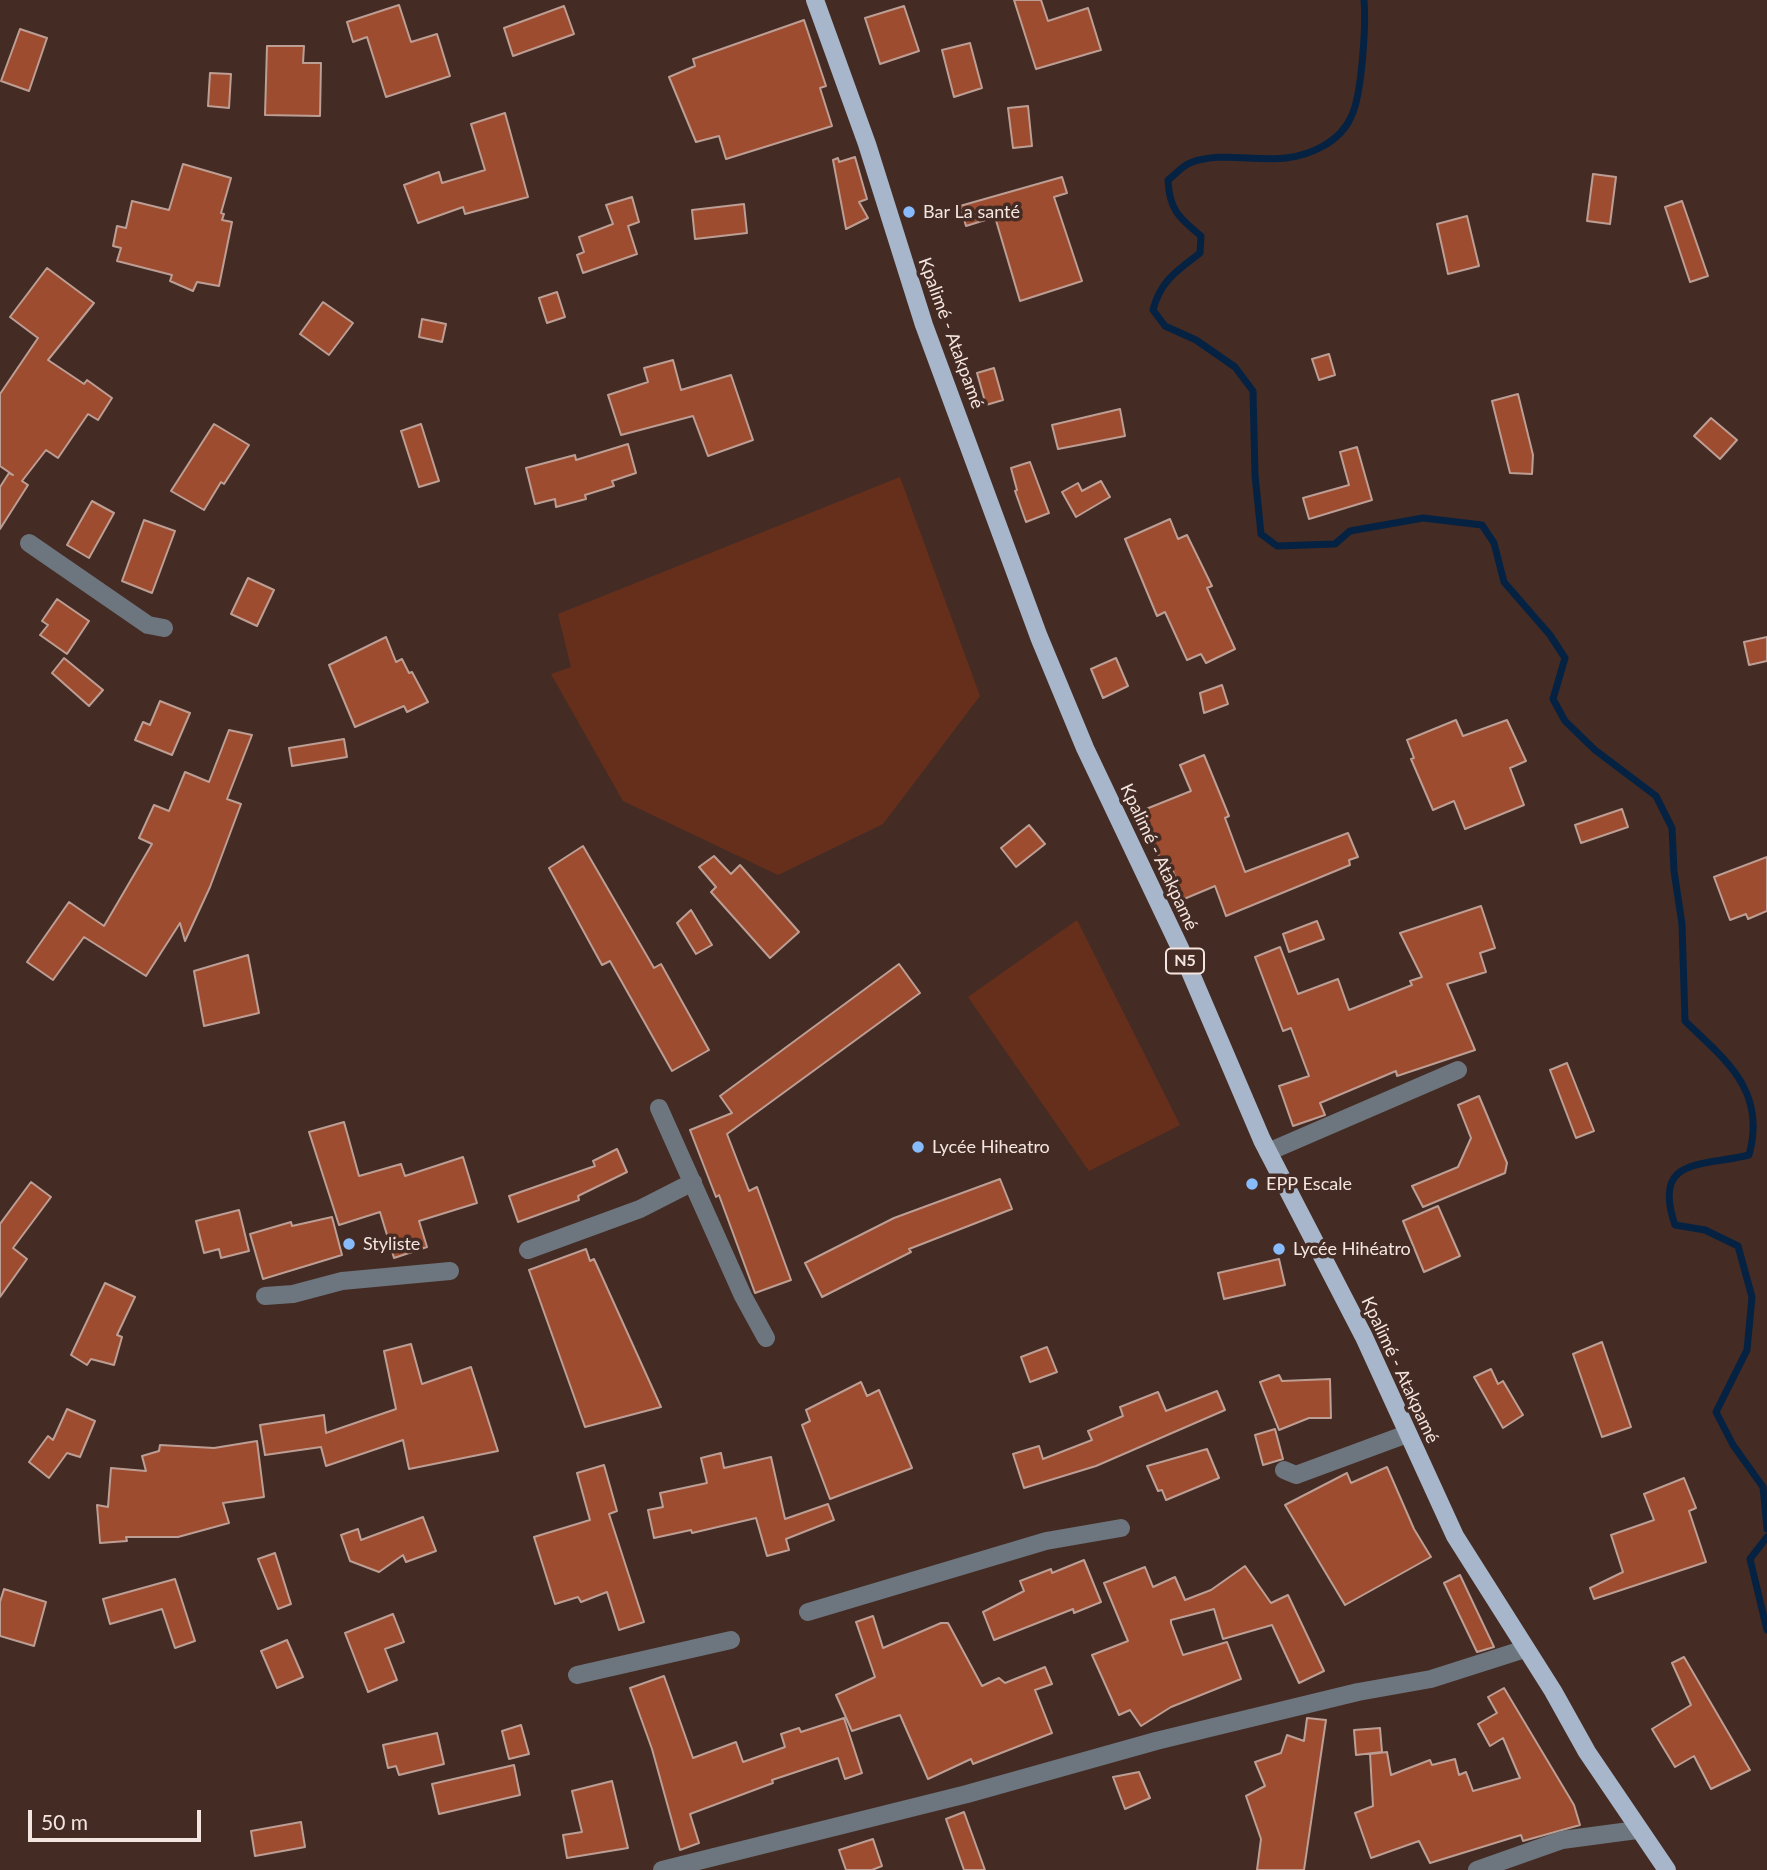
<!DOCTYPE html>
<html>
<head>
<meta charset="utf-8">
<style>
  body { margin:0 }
  #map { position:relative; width:1767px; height:1870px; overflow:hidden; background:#442c24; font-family:Lato,sans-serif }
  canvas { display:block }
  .scale { position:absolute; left:28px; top:1810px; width:173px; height:32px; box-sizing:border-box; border:4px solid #f5e5e0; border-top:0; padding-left:9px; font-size:21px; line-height:24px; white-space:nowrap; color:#f5e5e0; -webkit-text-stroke:5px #442c24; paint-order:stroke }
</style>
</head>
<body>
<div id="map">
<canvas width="1767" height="1870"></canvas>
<div class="scale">50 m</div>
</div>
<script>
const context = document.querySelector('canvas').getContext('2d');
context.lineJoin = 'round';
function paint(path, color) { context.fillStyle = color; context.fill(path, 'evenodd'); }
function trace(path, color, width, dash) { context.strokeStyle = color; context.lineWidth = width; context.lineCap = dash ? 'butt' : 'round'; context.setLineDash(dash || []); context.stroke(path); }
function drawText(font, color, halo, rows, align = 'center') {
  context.font = font + ' Lato,sans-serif'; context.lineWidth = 7; context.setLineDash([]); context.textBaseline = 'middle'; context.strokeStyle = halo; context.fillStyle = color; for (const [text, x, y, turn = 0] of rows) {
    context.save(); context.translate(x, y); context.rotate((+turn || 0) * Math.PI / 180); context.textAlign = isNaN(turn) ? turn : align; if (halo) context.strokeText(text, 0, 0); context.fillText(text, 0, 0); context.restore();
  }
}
const green = new Path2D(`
  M900 477 980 696 883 824 778 875 623 801 551 674 571 667 558 614Z
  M1077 920 1180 1125 1089 1171 968 997Z`);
const stream = new Path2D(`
  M1364 0C1366 25 1362 96 1351 117 1340 142 1311 155 1286 158 1255 162 1220 151 1190 163 1182 166 1175 175 1168 180 1169 209 1179 218 1201 236L1200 253C1178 270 1160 281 1153 310L1165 326 1196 340 1235 367 1253 391 1255 475 1261 534 1277 546 1335 544 1350 531 1423 518 1482 525 1494 543 1504 582 1550 635 1565 658 1553 699 1565 721 1595 750 1656 796 1672 828 1674 871 1682 924 1685 1021C1725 1060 1767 1090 1749 1155 1700 1167 1652 1157 1675 1225L1705 1230 1738 1246 1752 1297 1747 1350 1716 1412 1733 1445 1763 1487 1767 1529
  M1767 1537 1750 1559 1767 1630`);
const building = new Path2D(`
  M1014 0H1041L1048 21 1088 8 1101 50 1036 69Z
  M399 5 411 42 437 34 450 76 386 97 367 37 353 42 347 22Z
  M564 6 574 34 513 56 504 28Z
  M904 6 919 51 880 64 865 18Z
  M804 20 826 86 820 88 832 126 726 159 719 136 696 142 669 77 695 66 693 59Z
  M20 29 47 38 29 91 1 81Z
  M970 43 982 88 954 97 942 50Z
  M267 46H304L303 63H321L320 116 265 115Z
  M210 73 231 74 229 108 208 106Z
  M1028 106 1032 146 1013 148 1008 108Z
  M505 113 528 197 465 214 463 207 418 223 404 185 439 172 442 183 485 170 471 124Z
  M855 157 867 199 859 202 868 218 846 229 833 160 838 158 839 162Z
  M183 164 231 178 221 213 224 214 222 220 232 222 219 286 197 282 193 291 170 281 172 275 117 261 121 248 113 246 117 226 126 228 132 201 169 210Z
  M1593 174 1616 177 1610 224 1587 221Z
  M1062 177 1067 193 1054 197 1082 281 1020 301 995 217 966 226 960 206Z
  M632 197 639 222 628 226 637 254 583 273 577 255 584 252 579 237 613 224 606 205Z
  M1682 201 1708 276 1690 282 1665 207Z
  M744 204 747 233 695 239 692 210Z
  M1467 216 1479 266 1448 274 1437 224Z
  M47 268 94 303 48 360 84 384 87 380 112 398 98 420 88 414 58 458 46 450 22 481 28 485 0 529V487L9 473 13 475 0 466V394L38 338 10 317Z
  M557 292 565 317 547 323 539 298Z
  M323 302 353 323 329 355 300 334Z
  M422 319 446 324 442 342 419 337Z
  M1329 354 1335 375 1319 380 1312 359Z
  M673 360 681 390 731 375 753 440 708 456 693 416 621 435 608 395 648 382 644 368Z
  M994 368 1003 400 986 405 977 373Z
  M1518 394 1533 455 1532 474 1510 473 1492 401Z
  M1120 409 1125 436 1058 449 1052 425Z
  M1711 418 1737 440 1720 459 1694 436Z
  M214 424 249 445 224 484 221 482 204 510 171 491Z
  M421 424 439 481 419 487 401 431Z
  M628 444 636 473 612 481 614 486 585 495 586 499 556 507 555 499 535 504 526 468 575 455 576 460Z
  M1357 447 1372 500 1309 519 1303 498 1349 485 1340 452Z
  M1030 462 1049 513 1026 522 1015 491 1017 490 1011 468Z
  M1101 481 1110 497 1076 517 1062 492 1078 483 1082 491Z
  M92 501 114 513 89 558 67 545Z
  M1170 519 1178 539 1187 535 1212 586 1207 588 1235 649 1206 663 1201 654 1187 660 1165 612 1157 616 1125 539Z
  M144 520 175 531 152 593 122 581Z
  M248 578 274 590 257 626 231 614Z
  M57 599 89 621 67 654 40 635 48 625 42 621Z
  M386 637 396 662 402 659 409 673 412 672 428 702 407 712 404 706 355 727 329 665Z
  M1767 637V661L1749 665 1744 642Z
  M64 658 103 690 89 706 52 673Z
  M1116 658 1128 686 1103 698 1091 669Z
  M1222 685 1228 704 1204 713 1200 693Z
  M160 701 190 713 172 755 135 740 143 722 150 725Z
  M1456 720 1463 736 1507 720 1526 761 1510 768 1524 805 1465 829 1454 801 1433 810 1411 759 1414 758 1407 740Z
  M229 730 252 735 227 799 241 804 210 887 185 941 180 923 146 976 84 937 53 980 27 962 69 902 104 926 152 844 139 838 154 805 169 811 185 772 209 782Z
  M344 739 347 757 292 766 289 748Z
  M1204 755 1229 816 1225 818 1245 872 1348 833 1358 857 1349 860 1350 865 1226 916 1215 886 1184 899 1169 861 1162 864 1141 811 1191 791 1180 765Z
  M1622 809 1628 827 1581 843 1575 825Z
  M1029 825 1045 844 1016 867 1001 848Z
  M583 846 654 968 661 964 709 1050 672 1071 610 961 602 965 549 868Z
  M714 856 731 874 740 865 799 932 770 958 711 892 716 887 699 867Z
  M1767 857V911L1748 919 1746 914 1730 920 1714 877Z
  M1481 906 1495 948 1480 953 1486 972 1447 984 1475 1050 1397 1076 1396 1071 1320 1103 1325 1115 1293 1126 1279 1086 1309 1076 1291 1028 1283 1031 1255 957 1280 947 1298 994 1338 979 1349 1010 1412 985 1410 981 1422 977 1400 933Z
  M691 910 712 945 696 954 677 923Z
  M1317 921 1324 939 1289 952 1283 934Z
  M248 955 259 1013 204 1026 194 971Z
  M899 964 920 993 727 1134 749 1191 757 1187 791 1280 755 1293 719 1195 716 1197 690 1130 732 1113 720 1096Z
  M1567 1063 1594 1131 1576 1138 1550 1070Z
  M1479 1096 1507 1163 1505 1173 1423 1207 1412 1186 1458 1167 1471 1138 1458 1105Z
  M344 1122 359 1176 401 1164 405 1176 463 1157 477 1203 419 1221 427 1247 394 1258 380 1212 339 1225 309 1132Z
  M617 1149 627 1172 578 1196 579 1200 518 1222 509 1196 595 1166 593 1161Z
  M1000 1179 1012 1209 909 1249 911 1252 822 1297 805 1263 894 1218Z
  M31 1182 51 1197 13 1248 27 1259 0 1297V1224Z
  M1438 1206 1460 1256 1424 1272 1403 1221Z
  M239 1210 249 1251 221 1258 219 1249 204 1253 196 1221Z
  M332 1217 342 1255 263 1279 250 1234 291 1222 292 1226Z
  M586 1249 590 1261 594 1259 661 1407 585 1427 529 1270Z
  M1279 1259 1285 1285 1224 1299 1218 1273Z
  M105 1283 135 1297 117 1335 122 1337 114 1365 91 1359 87 1365 71 1355Z
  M1602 1342 1631 1427 1602 1437 1573 1354Z
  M411 1344 422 1384 471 1367 498 1451 409 1469 403 1440 326 1466 321 1447 265 1455 260 1425 324 1415 326 1433 396 1409 384 1351Z
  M1047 1347 1057 1372 1030 1382 1021 1357Z
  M1491 1369 1498 1384 1503 1381 1523 1415 1503 1428 1474 1377Z
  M1279 1375 1282 1381 1330 1379 1331 1418H1309L1279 1430 1260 1382Z
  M861 1382 867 1396 879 1390 912 1468 830 1499 802 1425 810 1421 806 1410Z
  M1217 1391 1225 1410 1096 1466 1024 1488 1013 1454 1039 1446 1043 1459 1092 1440 1088 1431 1123 1416 1120 1407 1158 1392 1166 1411Z
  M67 1409 95 1421 80 1457 67 1453 49 1478 29 1462 48 1436 53 1440Z
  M1275 1429 1283 1459 1263 1465 1255 1435Z
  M257 1441 264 1497 223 1503 229 1523 178 1537H126L127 1541 100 1543 97 1505 108 1507 111 1468 146 1471 142 1456 159 1451 160 1445 214 1448Z
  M1207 1449 1219 1478 1166 1500 1162 1490 1158 1491 1147 1466Z
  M721 1453 724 1468 771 1457 785 1519 828 1504 834 1520 786 1539 789 1550 767 1556 756 1518 692 1533 691 1530 654 1538 648 1510 663 1507 660 1493 707 1483 701 1458Z
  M604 1465 617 1511 609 1514 644 1622 619 1630 607 1592 581 1602 578 1597 555 1604 534 1537 590 1520 577 1473Z
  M1387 1467 1414 1529 1431 1557 1345 1605 1285 1505 1347 1473 1351 1483Z
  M1684 1478 1696 1508 1689 1511 1706 1562 1594 1599 1590 1588 1623 1572 1611 1535 1654 1520 1644 1494Z
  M423 1517 436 1551 406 1562 403 1555 379 1572 350 1561 341 1535 358 1529 361 1540Z
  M275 1553 291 1604 278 1609 258 1559Z
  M1084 1560 1101 1602 1074 1613 1073 1609 994 1640 983 1612 1024 1591 1020 1581 1051 1569 1052 1573Z
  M1245 1566 1271 1603 1288 1595 1324 1671 1299 1683 1272 1625 1223 1639 1214 1609 1171 1620V1623L1183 1655 1227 1642 1241 1679 1171 1707 1141 1726 1130 1710 1119 1715 1092 1655 1128 1641 1104 1583 1145 1567 1153 1587 1175 1577 1185 1600 1211 1590Z
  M1460 1575 1476 1609 1494 1647 1477 1652 1444 1583Z
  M175 1579 195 1641 175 1648 162 1609 110 1624 103 1599Z
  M4 1589 46 1602 34 1646 0 1636V1602Z
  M393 1614 404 1642 385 1649 397 1680 368 1692 345 1633Z
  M873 1616 883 1648 941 1623H948L982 1686 999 1678 1005 1683 1045 1667 1052 1684 1035 1690 1052 1733 973 1764 971 1759 928 1779 900 1715 852 1731 836 1695 875 1677 856 1622Z
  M287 1640 303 1677 277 1688 261 1651Z
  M1684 1657 1750 1770 1711 1789 1694 1756 1675 1767 1652 1729 1691 1705 1672 1663Z
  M664 1676 693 1758 736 1742 743 1762 785 1747 781 1734 799 1728 801 1732 844 1718 862 1773 845 1779 838 1758 772 1780 773 1783 690 1814 699 1843 680 1850 652 1749 630 1688Z
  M1504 1688 1574 1805 1580 1825 1523 1841 1521 1835 1430 1863 1419 1841 1371 1858 1355 1813 1373 1806 1370 1754 1387 1752 1391 1775 1430 1760 1432 1765 1455 1759 1459 1775 1466 1772 1473 1791 1520 1778 1503 1738 1490 1746 1478 1724 1497 1713 1488 1697Z
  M1307 1718 1326 1720 1304 1870H1257L1261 1839 1246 1796 1265 1786 1255 1762 1281 1753 1287 1735 1304 1741Z
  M521 1725 529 1754 509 1759 502 1731Z
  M1380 1728 1382 1752 1356 1755 1354 1730Z
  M437 1733 444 1764 399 1775 396 1766 388 1768 383 1745Z
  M514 1765 520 1795 439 1814 432 1784Z
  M1139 1772 1150 1798 1125 1809 1113 1777Z
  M612 1781 628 1848 567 1858 563 1835 582 1832 572 1791Z
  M964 1812 969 1826 985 1870H964L946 1819Z
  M301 1822 305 1847 255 1856 251 1831Z
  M873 1839 882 1866 872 1870H846L839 1850Z`);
const minor = new Path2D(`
  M29 543 148 625 164 628
  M659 1108 743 1296 766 1338
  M1268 1152 1458 1070
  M528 1250 640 1209 693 1182
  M265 1296 293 1294 342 1281 450 1271
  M1284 1470 1296 1475 1407 1434
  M808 1612 1046 1541 1121 1528
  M577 1675 731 1640
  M662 1870 967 1794 1156 1741 1358 1692 1431 1679 1525 1649
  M1477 1870 1562 1840 1637 1830`);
const major = new Path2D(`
  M815 0 867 144 924 325 1039 637 1085 748 1180 948 1262 1140 1364 1337 1455 1536 1553 1691 1587 1752 1667 1870`);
const markers = [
  [909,212,7,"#87bbfb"],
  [918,1147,7,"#87bbfb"],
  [1252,1184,7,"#87bbfb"],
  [349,1244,7,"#87bbfb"],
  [1279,1249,7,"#87bbfb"]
];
const shields = [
  [1185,961,38]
];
const shieldNames = [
  ["N5",1185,961]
];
const poiNames = [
  ["Bar La santé",923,212],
  ["Lycée Hiheatro",932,1147],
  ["EPP Escale",1266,1184],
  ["Styliste",363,1244],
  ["Lycée Hihéatro",1293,1249]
];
const streetNames = [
  ["Kpalimé - Atakpamé",951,333,70],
  ["Kpalimé - Atakpamé",1159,857,65],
  ["Kpalimé - Atakpamé",1400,1370,65]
];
paint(green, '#662f1c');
trace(stream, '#062242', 7);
paint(building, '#9d4c30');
trace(building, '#bd9e94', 2);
trace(minor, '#6d757e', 18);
trace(major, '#a7b6ca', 18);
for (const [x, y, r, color] of markers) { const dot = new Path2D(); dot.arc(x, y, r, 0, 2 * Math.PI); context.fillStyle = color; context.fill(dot); trace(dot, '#442c24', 2.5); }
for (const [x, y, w] of shields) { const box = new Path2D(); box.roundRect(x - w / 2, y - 12.5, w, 25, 5); context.fillStyle = '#442c24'; context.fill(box); trace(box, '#f5e5e0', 2); }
drawText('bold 16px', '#f5e5e0', null, shieldNames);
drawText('18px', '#f5e5e0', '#442c24', poiNames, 'left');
drawText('18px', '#f5e5e0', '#442c24', streetNames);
</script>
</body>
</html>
